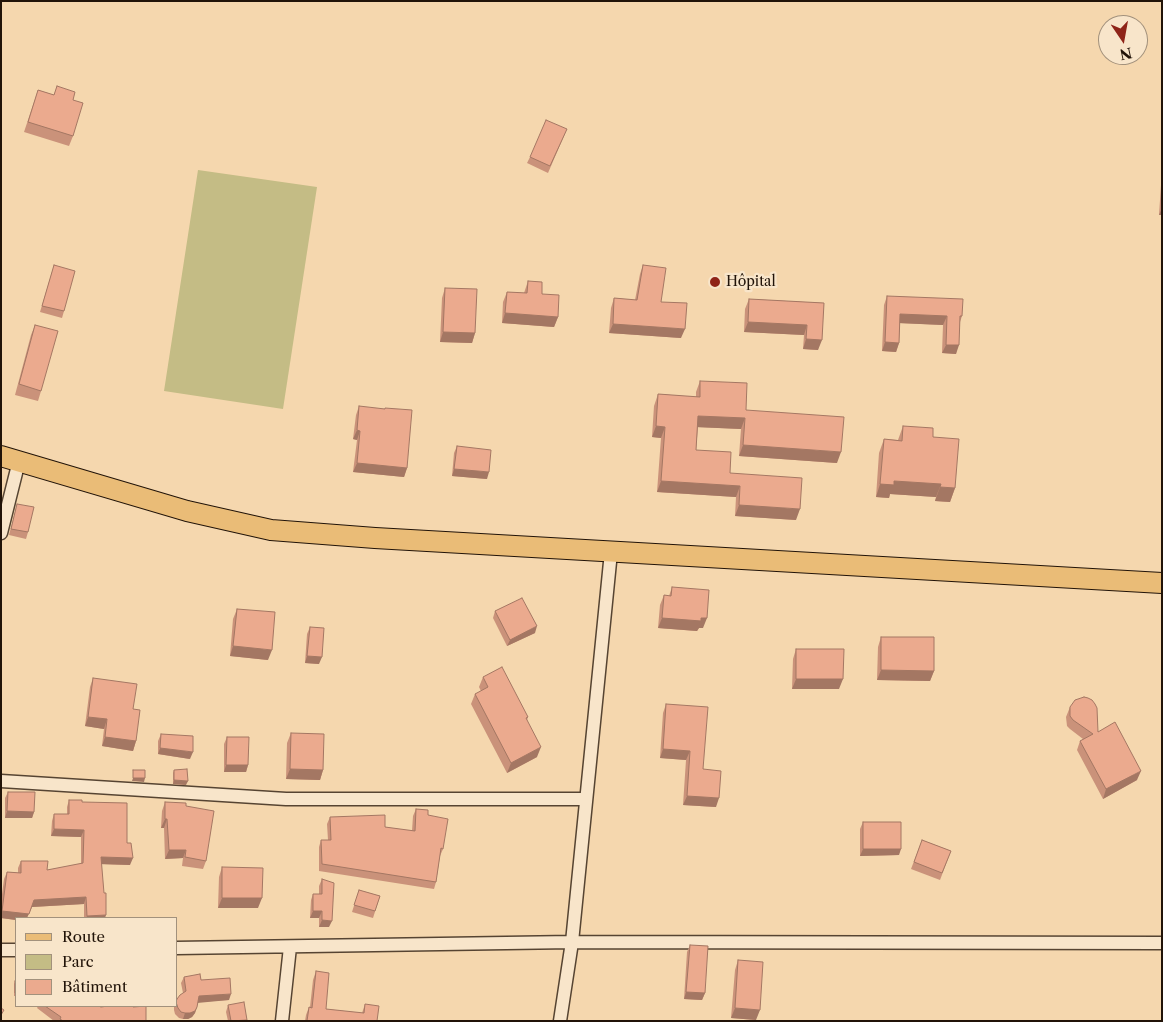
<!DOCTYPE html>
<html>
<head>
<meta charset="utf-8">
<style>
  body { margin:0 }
  #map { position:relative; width:1163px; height:1022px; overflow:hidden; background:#f5d7ae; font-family:"Libre Caslon Text",serif }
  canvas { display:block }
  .frame { position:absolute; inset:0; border:2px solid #211308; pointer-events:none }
  .legend { position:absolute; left:15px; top:917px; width:162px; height:90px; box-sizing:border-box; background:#f8e5ca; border:1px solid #a2917c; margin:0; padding:6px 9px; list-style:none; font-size:15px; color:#211308 }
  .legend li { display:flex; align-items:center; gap:10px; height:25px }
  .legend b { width:25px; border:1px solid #a2917c }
  .north { position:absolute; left:1098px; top:15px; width:50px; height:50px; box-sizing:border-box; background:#f8e5ca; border:1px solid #a2917c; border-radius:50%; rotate:168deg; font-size:14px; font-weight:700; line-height:20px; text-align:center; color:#211308 }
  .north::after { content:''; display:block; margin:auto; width:18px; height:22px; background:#8f2418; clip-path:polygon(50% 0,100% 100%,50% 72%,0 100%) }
</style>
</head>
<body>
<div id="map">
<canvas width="1163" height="1022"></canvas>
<div class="frame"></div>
<ul class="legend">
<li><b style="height:6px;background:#eabc77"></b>Route</li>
<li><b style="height:14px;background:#c4bc85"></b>Parc</li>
<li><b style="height:14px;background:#ebaa8e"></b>Bâtiment</li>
</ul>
<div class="north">N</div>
</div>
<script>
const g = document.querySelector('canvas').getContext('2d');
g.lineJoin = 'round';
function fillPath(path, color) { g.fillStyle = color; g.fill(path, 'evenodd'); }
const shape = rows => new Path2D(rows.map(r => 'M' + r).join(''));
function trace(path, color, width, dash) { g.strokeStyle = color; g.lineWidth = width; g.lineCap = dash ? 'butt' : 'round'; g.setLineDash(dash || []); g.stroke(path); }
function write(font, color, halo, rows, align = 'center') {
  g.font = font + ' "Libre Caslon Text",serif'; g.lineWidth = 4.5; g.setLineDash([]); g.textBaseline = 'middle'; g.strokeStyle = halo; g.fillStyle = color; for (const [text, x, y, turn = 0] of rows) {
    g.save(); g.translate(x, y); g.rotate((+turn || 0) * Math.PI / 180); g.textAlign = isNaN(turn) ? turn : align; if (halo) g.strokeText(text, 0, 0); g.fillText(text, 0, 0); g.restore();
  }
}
fillPath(shape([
  [198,170,317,187,283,409,164,391]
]), '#c4bc85');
const street = shape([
  [1,533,19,461],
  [1,781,286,799,586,799],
  [176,948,572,942,1162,943],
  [1,950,16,950],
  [282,1021,290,947],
  [560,1021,572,942,611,552]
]);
const primary = shape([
  [1,456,187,511,271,530,375,538,1162,583]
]);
trace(street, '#564432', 15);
trace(primary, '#211308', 22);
trace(street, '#f8e5ca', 12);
trace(primary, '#eabc77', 20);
fillPath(shape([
  [57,86,73,100,73,136,69,146,24,132,38,90,54,95],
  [567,129,548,173,527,163,530,157],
  [1162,182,1162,215,1159,215,1161,185],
  [54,265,64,311,62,318,40,312],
  [643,265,661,302,681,338,609,333,611,308,614,298,635,300,640,274],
  [528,281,542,294,558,317,554,327,502,323,503,302,507,292,524,293],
  [445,288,475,333,472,343,440,342,442,298],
  [887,296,962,316,960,322,956,354,942,353,943,325,900,323,899,343,896,352,882,351,884,305],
  [749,299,824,303,818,350,803,349,804,335,744,332,745,309],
  [35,325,41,391,38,401,15,395,31,335],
  [700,381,746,410,837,463,739,456,741,429,698,427,696,450,796,520,735,516,736,497,657,492,661,438,652,437,654,406,658,394,696,397,696,392],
  [359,406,407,468,404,477,353,472,357,440,353,439,356,415],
  [903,426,933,437,955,488,950,502,935,501,936,497,890,494,889,498,876,497,879,453,884,439,898,440],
  [457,446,487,479,452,476,454,453],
  [17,504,28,532,26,539,9,535],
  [672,587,703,628,699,628,697,631,658,628,660,605,664,595,669,596],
  [237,609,268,660,230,656,233,619],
  [495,611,535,633,507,646,493,618],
  [310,627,319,664,305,663,307,634],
  [881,637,934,671,930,681,877,680,878,647],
  [796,649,839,689,792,689,793,659],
  [483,677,528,717,527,720,537,757,507,773,471,704,475,694,481,691,479,687],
  [93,678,133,709,136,741,133,751,102,746,104,729,85,726,90,687],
  [666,704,703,769,716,807,683,805,686,760,660,758,663,713],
  [1070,707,1098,732,1137,780,1103,799,1077,750,1080,741,1083,739,1070,729,1067,726,1066,717],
  [291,733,323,770,320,780,286,779,287,743],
  [161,734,190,759,158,754,158,741],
  [227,737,248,765,246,772,224,772,224,744],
  [174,770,186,785,173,784,173,773],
  [8,792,34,812,32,818,5,818,5,798],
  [69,800,82,802,127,843,130,865,101,864,105,918,84,918,84,904,32,907,16,920,1,918,1,902,4,879,7,872,18,873,18,868,21,861,47,870,81,864,81,837,51,836,52,821,54,814,67,814,67,807],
  [165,802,186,806,206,861,203,869,182,866,183,858,165,859,164,828,161,828,162,811],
  [416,809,428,815,443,849,440,856,436,882,434,889,319,871,319,847,321,840,328,840,327,824,330,817,385,827,412,831,413,816],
  [863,822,899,855,860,856,860,829],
  [922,840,951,851,940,880,911,869],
  [222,867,258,908,218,908,219,877],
  [322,879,329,927,319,927,319,918,310,918,311,900,313,894,319,894,319,886],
  [359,890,380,896,373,918,352,912],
  [690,945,705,993,702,1000,684,999,687,952],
  [738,960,756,1020,731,1018,735,970],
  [316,971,326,1009,362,1013,365,1004,377,1021,305,1021,306,1015,309,1007,310,1007,313,980],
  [184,977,201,980,229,1000,198,1002,195,1013,192,1017,188,1019,183,1019,179,1018,175,1014,174,1010,174,1006,176,1006,176,1000,183,993,181,983],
  [15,981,16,996,14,996,14,984],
  [228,1005,247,1021,228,1021,226,1012],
  [38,1006,98,1006,101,1007,133,1007,146,1021,54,1021,37,1008]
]), '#ca927a');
fillPath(shape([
  [1162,208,1162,215,1159,215],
  [505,313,558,317,554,327,502,323],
  [900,314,947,316,943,325,897,323],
  [748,322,807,325,804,335,744,332],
  [613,324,685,329,681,338,609,333],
  [443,332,475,333,472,343,440,342],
  [806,339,822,340,818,350,803,349],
  [885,342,899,343,896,352,882,351],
  [946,345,959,345,956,354,942,353],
  [698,416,745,418,741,429,694,427],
  [656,426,665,427,661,438,652,437],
  [357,430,360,431,357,440,353,439],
  [743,445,841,452,837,463,739,456],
  [357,463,407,468,404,477,353,472],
  [454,469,489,472,487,479,452,476],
  [661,481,740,486,736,497,657,492],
  [894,481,941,484,936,497,890,494,889,498,876,497,880,484],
  [940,487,955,488,950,502,935,501],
  [739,505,800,509,796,520,735,516],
  [662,618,707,618,703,628,699,628,697,631,658,628],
  [537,626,535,633,507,646,510,640],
  [233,646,272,650,268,660,230,656],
  [307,656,322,657,319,664,305,663],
  [881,670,934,671,930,681,877,680],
  [796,679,843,679,839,689,792,689],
  [88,717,107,719,104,729,85,726],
  [105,737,136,741,133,751,102,746],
  [541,747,537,757,507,773,511,763],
  [160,748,193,752,190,759,158,754],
  [663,749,690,751,686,760,660,758],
  [226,765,248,765,246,772,224,772],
  [290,769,323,770,320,780,286,779],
  [1141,771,1137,780,1103,799,1106,789],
  [133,778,145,778,144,782,132,781],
  [174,780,188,781,186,785,173,784],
  [687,796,719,798,716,807,683,805],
  [7,811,34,812,32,818,5,818],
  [165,819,167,819,164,828,161,828],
  [54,829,84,830,81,837,51,836],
  [863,849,901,849,899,855,860,856],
  [169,850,186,850,183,858,165,859],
  [101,857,133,858,130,865,98,864],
  [86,897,84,904,32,907,27,918,16,918,16,920,1,918,2,911,34,900],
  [222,898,262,898,258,908,218,908],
  [313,911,322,911,319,918,310,918],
  [106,915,105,918,86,918,87,916],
  [322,920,332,921,329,927,319,927],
  [686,992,705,993,702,1000,684,999],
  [231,994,229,1000,197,1003,199,996],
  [197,1007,195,1013,192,1017,188,1019,183,1019,185,1013],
  [735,1008,760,1010,756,1020,731,1018]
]), '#a47763');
const building = shape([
  [57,86,75,92,73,100,83,103,73,136,28,122,38,90,54,95,57,86],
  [546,120,567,129,550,166,530,157,546,120],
  [54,265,75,271,64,311,42,306,54,265],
  [643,265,666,268,661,302,687,303,685,329,613,324,614,298,637,300,643,265],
  [528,281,542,282,542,294,559,295,558,317,505,313,507,292,527,293,528,281],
  [445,288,477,289,475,333,443,332,445,288],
  [887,296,963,299,962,316,960,316,959,345,946,345,947,316,900,314,899,343,885,342,887,296],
  [749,299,824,303,822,340,806,339,807,325,748,322,749,299],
  [35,325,58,331,41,391,19,384,35,325],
  [700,381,747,383,746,410,844,417,841,452,743,445,745,418,698,416,696,450,731,452,730,473,802,478,800,509,739,505,740,486,661,481,665,427,656,426,658,394,700,397,700,381],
  [359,406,385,409,385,408,412,410,407,468,357,463,360,431,357,430,359,406],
  [903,426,933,428,933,437,959,439,955,488,940,487,941,484,894,481,894,485,880,484,884,439,902,441,903,426],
  [457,446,491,450,489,472,454,469,457,446],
  [17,504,34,507,28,532,11,529,17,504],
  [672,587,709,590,707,618,701,618,701,621,662,618,664,595,671,596,672,587],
  [522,598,537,626,510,640,495,611,522,598],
  [237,609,275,612,272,650,233,646,237,609],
  [310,627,324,628,322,657,307,656,310,627],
  [881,637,934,637,934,671,881,670,881,637],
  [796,649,844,649,843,679,796,679,796,649],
  [502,667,528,717,526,718,541,747,511,763,475,694,488,687,483,677,502,667],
  [93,678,137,684,133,709,140,710,136,741,105,737,107,719,88,717,93,678],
  [1084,697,1088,698,1092,700,1095,704,1097,708,1098,732,1115,722,1141,771,1106,789,1080,741,1093,734,1073,720,1070,716,1070,707,1075,700,1084,697],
  [666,704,708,707,703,769,721,771,719,798,687,796,690,751,663,749,666,704],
  [291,733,324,734,323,770,290,769,291,733],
  [161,734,193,736,193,752,160,748,161,734],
  [227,737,249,737,248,765,226,765,227,737],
  [187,769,188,781,174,780,174,770,187,769],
  [133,770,145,770,145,778,133,778,133,770],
  [8,792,35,792,34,812,7,811,8,792],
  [69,800,82,800,82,802,127,803,127,843,131,843,133,858,101,857,104,893,106,893,106,915,87,916,86,897,34,900,29,914,2,911,7,872,21,873,21,861,48,861,47,870,83,863,84,830,54,829,54,814,69,814,69,800],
  [165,802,186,803,186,806,214,811,206,861,185,857,186,850,169,850,167,819,165,819,165,802],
  [416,809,428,810,428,815,448,819,443,849,441,848,436,882,322,864,321,840,331,840,330,817,385,815,385,827,415,831,416,809],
  [863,822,901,822,901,849,863,849,863,822],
  [922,840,951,851,942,873,914,862,922,840],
  [222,867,263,868,262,898,222,898,222,867],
  [322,879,334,883,332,921,322,920,322,911,313,911,313,894,322,894,322,879],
  [359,890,380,896,375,911,354,905,359,890],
  [690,945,708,946,705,993,686,992,690,945],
  [738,960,763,962,760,1010,735,1008,738,960],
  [316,971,329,973,326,1009,364,1013,365,1004,379,1006,377,1021,307,1021,309,1007,312,1008,316,971],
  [200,974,201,980,230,978,231,994,199,996,197,1007,195,1011,190,1013,185,1013,181,1012,178,1008,176,1002,177,999,180,995,186,991,184,977,200,974],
  [15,981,16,981,16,993,15,993,15,981],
  [244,1002,247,1020,231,1021,228,1005,244,1002],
  [45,1006,98,1006,101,1007,108,1006,133,1006,133,1007,146,1006,146,1021,63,1021,60,1019,61,1017,45,1006],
  [1,1008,4,1010,1,1015,1,1008]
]);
fillPath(building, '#ebaa8e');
trace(building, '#a47763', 1);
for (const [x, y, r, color] of [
  [715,282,6,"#8f2418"]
]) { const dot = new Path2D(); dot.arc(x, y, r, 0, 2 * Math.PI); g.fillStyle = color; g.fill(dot); trace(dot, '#f8e5ca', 2); }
write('14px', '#211308', '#f8e5ca', [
  ["Hôpital",726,282]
], 'left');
</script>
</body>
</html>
